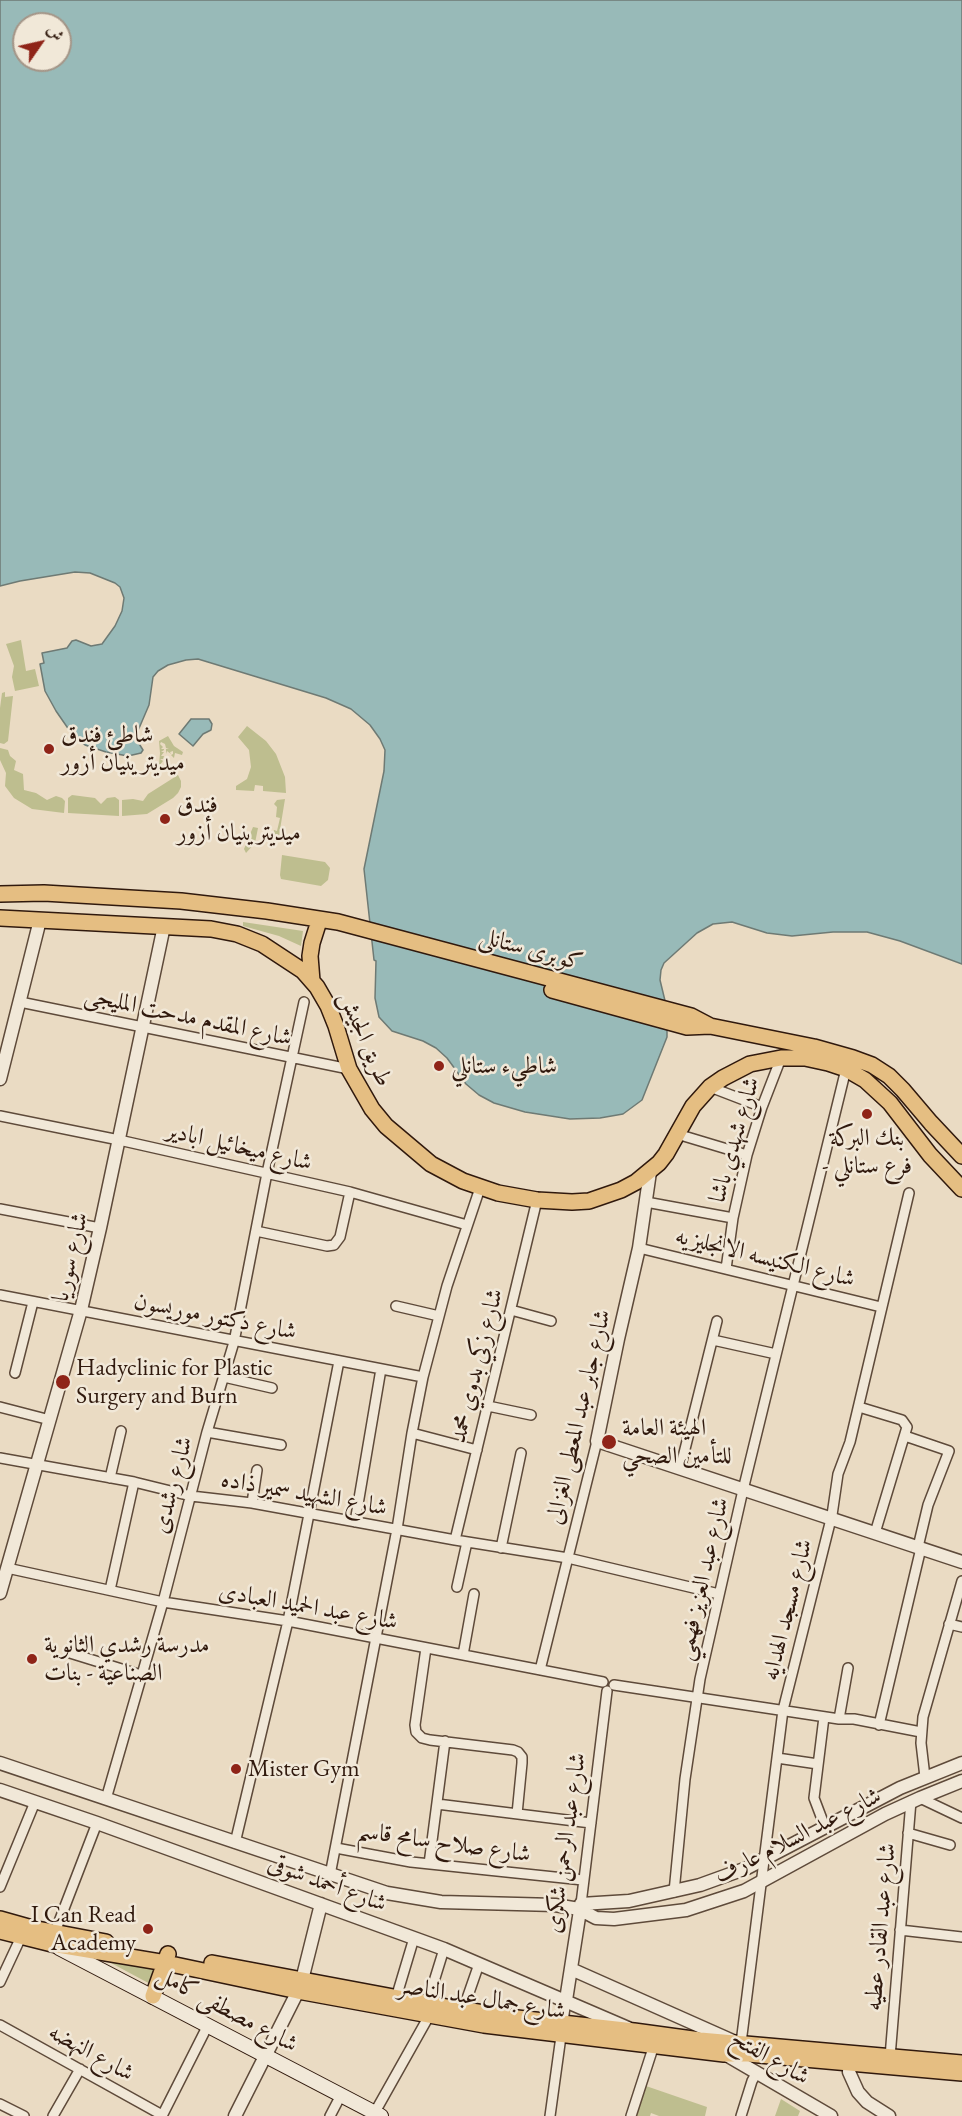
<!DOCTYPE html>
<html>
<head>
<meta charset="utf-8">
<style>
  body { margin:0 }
  #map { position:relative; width:962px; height:2116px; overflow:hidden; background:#eadbc3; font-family:"EB Garamond",Amiri,serif }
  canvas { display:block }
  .north { position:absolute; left:12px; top:12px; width:60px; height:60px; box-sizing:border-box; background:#f1e8d8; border:2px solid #a49587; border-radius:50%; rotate:56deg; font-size:16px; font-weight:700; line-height:24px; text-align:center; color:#30190d }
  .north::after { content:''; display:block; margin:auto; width:21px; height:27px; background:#8f2418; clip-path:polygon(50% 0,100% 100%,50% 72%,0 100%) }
</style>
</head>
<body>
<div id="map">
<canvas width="962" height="2116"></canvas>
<div class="north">ش</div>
</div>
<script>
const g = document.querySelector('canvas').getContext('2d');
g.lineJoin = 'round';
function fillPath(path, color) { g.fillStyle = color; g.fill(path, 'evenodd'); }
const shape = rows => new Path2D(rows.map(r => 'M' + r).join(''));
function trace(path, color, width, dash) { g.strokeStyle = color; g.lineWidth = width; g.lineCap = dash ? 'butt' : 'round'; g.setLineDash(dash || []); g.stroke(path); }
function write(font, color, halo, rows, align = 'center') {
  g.font = font + ' "EB Garamond",Amiri,serif'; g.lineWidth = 5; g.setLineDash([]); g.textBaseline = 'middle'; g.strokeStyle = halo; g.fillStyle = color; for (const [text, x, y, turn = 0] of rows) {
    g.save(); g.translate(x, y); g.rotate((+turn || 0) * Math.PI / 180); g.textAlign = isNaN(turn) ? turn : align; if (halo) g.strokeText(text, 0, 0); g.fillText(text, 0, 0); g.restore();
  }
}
fillPath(shape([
  [21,640,26,671,35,669,39,686,15,691,12,677,14,666,6,644],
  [5,692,5,697,13,696,8,741,4,744,0,743,0,708,2,693],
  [247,726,266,741,276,754,285,777,286,793,263,791,263,786,255,785,254,791,236,790,236,786,247,779,251,767,249,750,238,737],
  [168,736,174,746,183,752,182,755,175,753,174,758,171,755,173,754,173,751,170,752,171,754,167,751,166,754,166,749,169,748,166,748,165,744,161,742,160,744,163,747,161,749,164,749,164,750,161,752,164,752,161,756,164,756,163,759,160,759,163,761,159,766,160,753,159,741],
  [0,748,8,750,10,756,16,761,14,770,23,774,24,790,36,793,47,800,56,796,62,798,65,801,64,813,32,809,14,798,5,786,6,773,0,760],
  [178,775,181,781,181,787,178,793,173,798,147,814,122,816,122,800,133,799,143,801,148,794],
  [72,795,95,798,101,804,107,798,115,797,119,800,119,816,68,813,68,798],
  [285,799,278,842,273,839,270,834,273,834,274,830,277,831,280,818,276,817,277,807,274,804,277,800],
  [253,827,258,828,255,843,246,853,244,849],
  [282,855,325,862,330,868,328,880,321,886,281,879,280,875],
  [243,922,303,931,301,946,279,936,243,926],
  [98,1956,159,1964,154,1986],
  [646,2086,707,2107,705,2116,659,2116,651,2113,650,2116,636,2116],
  [781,2099,800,2111,798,2116,775,2116]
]), '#bebe8f');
const water = shape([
  [0,0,962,0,962,964,900,941,867,932,833,932,792,936,767,933,732,922,713,924,697,933,664,963,661,970,660,980,667,1009,667,1037,642,1100,623,1114,600,1118,570,1119,525,1112,494,1103,479,1095,466,1084,447,1058,436,1048,423,1041,392,1031,379,1017,375,998,376,961,374,960,364,869,384,771,385,750,380,739,370,725,351,709,326,698,198,659,186,660,168,665,158,671,153,677,149,705,137,733,138,742,143,750,141,753,128,756,106,752,85,745,74,737,56,711,45,691,40,664,44,663,42,653,67,648,72,641,76,640,91,646,102,644,115,626,122,611,124,598,120,587,115,583,90,573,75,572,20,581,0,586,0,0],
  [24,24,60,24,60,60,24,60,24,24],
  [191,719,209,719,212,724,211,730,203,734,193,746,179,734,191,719]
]);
fillPath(water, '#98bab8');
trace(water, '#6e7a74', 1.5);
const minor = shape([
  [20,1002,349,1069],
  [710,1087,762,1107],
  [0,1116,119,1140,350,1192,467,1225],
  [677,1134,747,1155],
  [646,1202,733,1218],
  [0,1209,100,1228],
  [256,1231,327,1246,334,1245,340,1237,350,1192],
  [639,1248,881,1307],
  [726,1269,733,1218,747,1155,762,1107,781,1058],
  [0,1295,423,1377],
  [396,1306,439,1316],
  [511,1310,551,1321],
  [713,1340,776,1354],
  [15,1373,33,1302],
  [224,1377,272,1388],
  [488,1406,531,1415],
  [0,1407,50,1420],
  [859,1407,902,1420,907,1427,875,1533],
  [207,1432,281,1445],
  [412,1433,477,1450],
  [905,1436,949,1451,928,1505,918,1547],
  [0,1458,134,1482,191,1496,252,1503,455,1540,568,1558,719,1594],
  [680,1469,717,1321],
  [110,1478,121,1431],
  [252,1503,257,1470],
  [355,1522,381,1369],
  [455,1540,537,1200],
  [501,1548,521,1453],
  [7,1568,163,1602,288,1621,603,1682],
  [457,1587,467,1542],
  [110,1590,134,1482],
  [949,1624,962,1627],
  [426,1648,415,1725,416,1732,422,1738,430,1740,513,1750,518,1752,522,1757,522,1763,517,1814],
  [70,1653,141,1675],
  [463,1655,474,1594],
  [540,1670,597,1441],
  [614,1685,839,1719,854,1719,921,1732],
  [824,1717,814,1798,825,1827],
  [839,1719,848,1668],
  [879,1725,921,1548],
  [777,1758,818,1764],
  [925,1777,921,1743,923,1717,962,1581],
  [920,1798,962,1818],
  [106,1799,163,1602,207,1432,234,1342,267,1173,304,1002],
  [437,1804,591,1823],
  [908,1833,950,1845],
  [235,1843,288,1621,339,1361],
  [336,1848,411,1862,583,1880],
  [429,1864,445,1741],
  [330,1875,397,1529,412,1433,423,1377,447,1286,480,1188],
  [0,1887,35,1802],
  [674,1892,685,1779,700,1679,743,1490,846,1069],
  [581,1904,607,1691],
  [900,1930,962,1937],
  [55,1932,97,1823],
  [0,1982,21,1937],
  [396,1998,414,1938],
  [427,2004,444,1949],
  [463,2010,479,1964],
  [0,2025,162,2115],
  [741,2043,783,1710,832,1515,838,1474,850,1442,909,1193],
  [890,2057,911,1801],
  [0,2104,24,2116],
  [375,2112,429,2016],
  [53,2116,80,2069],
  [162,2116,208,2025],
  [330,2116,341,2095],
  [550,2116,566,2000],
  [631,2116,654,2045],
  [741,2116,752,2081,756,2074]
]);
const tertiary = shape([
  [0,1079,40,920],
  [650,1172,639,1248,618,1339,597,1441,962,1562],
  [0,1593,81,1310,100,1228,164,926],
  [0,1763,387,1893,441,1902,555,1905,579,1909,596,1918,614,1919,686,1910,744,1891,885,1814,920,1798,962,1781],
  [0,1790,97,1823,444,1949,628,2028],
  [571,1969,733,2041],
  [302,1980,321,1904],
  [566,2000,581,1904,629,1901,700,1885,747,1868,900,1788,962,1763],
  [723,2053,831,2116],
  [850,2054,849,2072,858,2092,867,2102,889,2116],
  [235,2116,298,1991]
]);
const secondary = shape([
  [59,1948,381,2116]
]);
const primary = shape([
  [0,1919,32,1928,106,1942],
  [0,1931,52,1944,166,1963,298,1991,484,2025,724,2054,748,2054,962,2073],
  [212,1963,447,2007,508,2017,634,2031,700,2040,962,2063],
  [153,1996,168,1954]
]);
const trunk = shape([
  [0,894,44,893,181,901,267,911,338,922,691,1016,710,1026],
  [0,918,211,929,237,934,262,944,303,971,317,987,328,1006,336,1026,349,1069,372,1109,386,1126,431,1164,463,1181,498,1193,537,1200,572,1202,589,1201,621,1190,636,1182,659,1163,666,1154,693,1106,710,1087,723,1078,750,1064,781,1058,805,1058,828,1063,846,1069,865,1080,890,1103,930,1155,962,1189],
  [312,981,310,956,312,943,319,921],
  [552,990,687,1027,710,1026,814,1047,853,1058,872,1065,889,1076,903,1090,931,1123,962,1156]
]);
trace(minor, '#5e4a3a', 12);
trace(tertiary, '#5e4a3a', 15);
trace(secondary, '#30190d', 16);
trace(primary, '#30190d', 18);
trace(trunk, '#30190d', 18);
trace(minor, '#f1e8d8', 9);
trace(tertiary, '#f1e8d8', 12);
trace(secondary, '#f1e8d8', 14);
trace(primary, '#e5be82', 15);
trace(trunk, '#e5be82', 15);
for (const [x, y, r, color] of [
  [49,749,6,"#8f2418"],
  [165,819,6,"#8f2418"],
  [439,1066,6,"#8f2418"],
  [867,1114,6,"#8f2418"],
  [63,1382,8,"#8f2418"],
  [609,1442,8,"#8f2418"],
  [32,1659,6,"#8f2418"],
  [236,1769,6,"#8f2418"],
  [148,1929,6,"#8f2418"]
]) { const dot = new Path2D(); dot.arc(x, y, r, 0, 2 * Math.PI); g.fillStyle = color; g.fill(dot); trace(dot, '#f1e8d8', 2); }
write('24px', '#30190d', '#f1e8d8', [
  ["شاطئ فندق",61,735],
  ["ميديترينيان أزور",61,763],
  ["فندق",177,805],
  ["ميديترينيان أزور",177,833],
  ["شاطيء ستانلي",451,1066],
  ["بنك البركة",867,1138,"center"],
  ["- فرع ستانلي",867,1166,"center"],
  ["Hadyclinic for Plastic",76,1368],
  ["Surgery and Burn",76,1396],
  ["الهيئة العامة",622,1428],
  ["للتأمين الصحي",622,1456],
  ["مدرسة رشدي الثانوية",44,1645],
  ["الصناعية - بنات",44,1673],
  ["Mister Gym",248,1769],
  ["I Can Read",136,1915,"right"],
  ["Academy",136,1943,"right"]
], 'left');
write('24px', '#30190d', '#f1e8d8', [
  ["كوبرى ستانلى",531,950,15],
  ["شارع المقدم مدحت المليجى",188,1017,12],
  ["طريق الجيش",365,1039,67],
  ["شارع شهدي باشا",735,1140,-74],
  ["شارع ميخائيل ابادير",239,1147,13],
  ["شارع سوريا",71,1257,-77],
  ["شارع الكنيسه الانجليزيه",765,1258,14],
  ["شارع دكتور موريسون",215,1317,11],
  ["شارع زكي بدوي محمد",477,1366,-76],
  ["شارع جابر عبد المعطى الغزالى",579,1417,-77],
  ["شارع رشدى",173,1485,-75],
  ["شارع الشهيد سمير ذاده",304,1494,10],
  ["شارع عبد العزيز فهمي",703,1579,-77],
  ["شارع عبد الحميد العبادى",308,1607,10],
  ["شارع مسجد الهدايه",788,1610,-76],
  ["شارع عبد السلام عارف",798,1836,-27],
  ["شارع صلاح سامح قاسم",444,1843,8],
  ["شارع عبد الرحمن شكرى",566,1843,-82],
  ["شارع أحمد شوقى",327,1884,20],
  ["شارع عبد القادر عطيه",881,1927,-85],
  ["شارع جمال عبد الناصر",482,1999,9],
  ["شارع مصطفى كامل",227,2010,28],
  ["شارع النهضه",91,2053,29],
  ["شارع الفتح",770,2058,30]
]);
</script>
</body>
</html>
